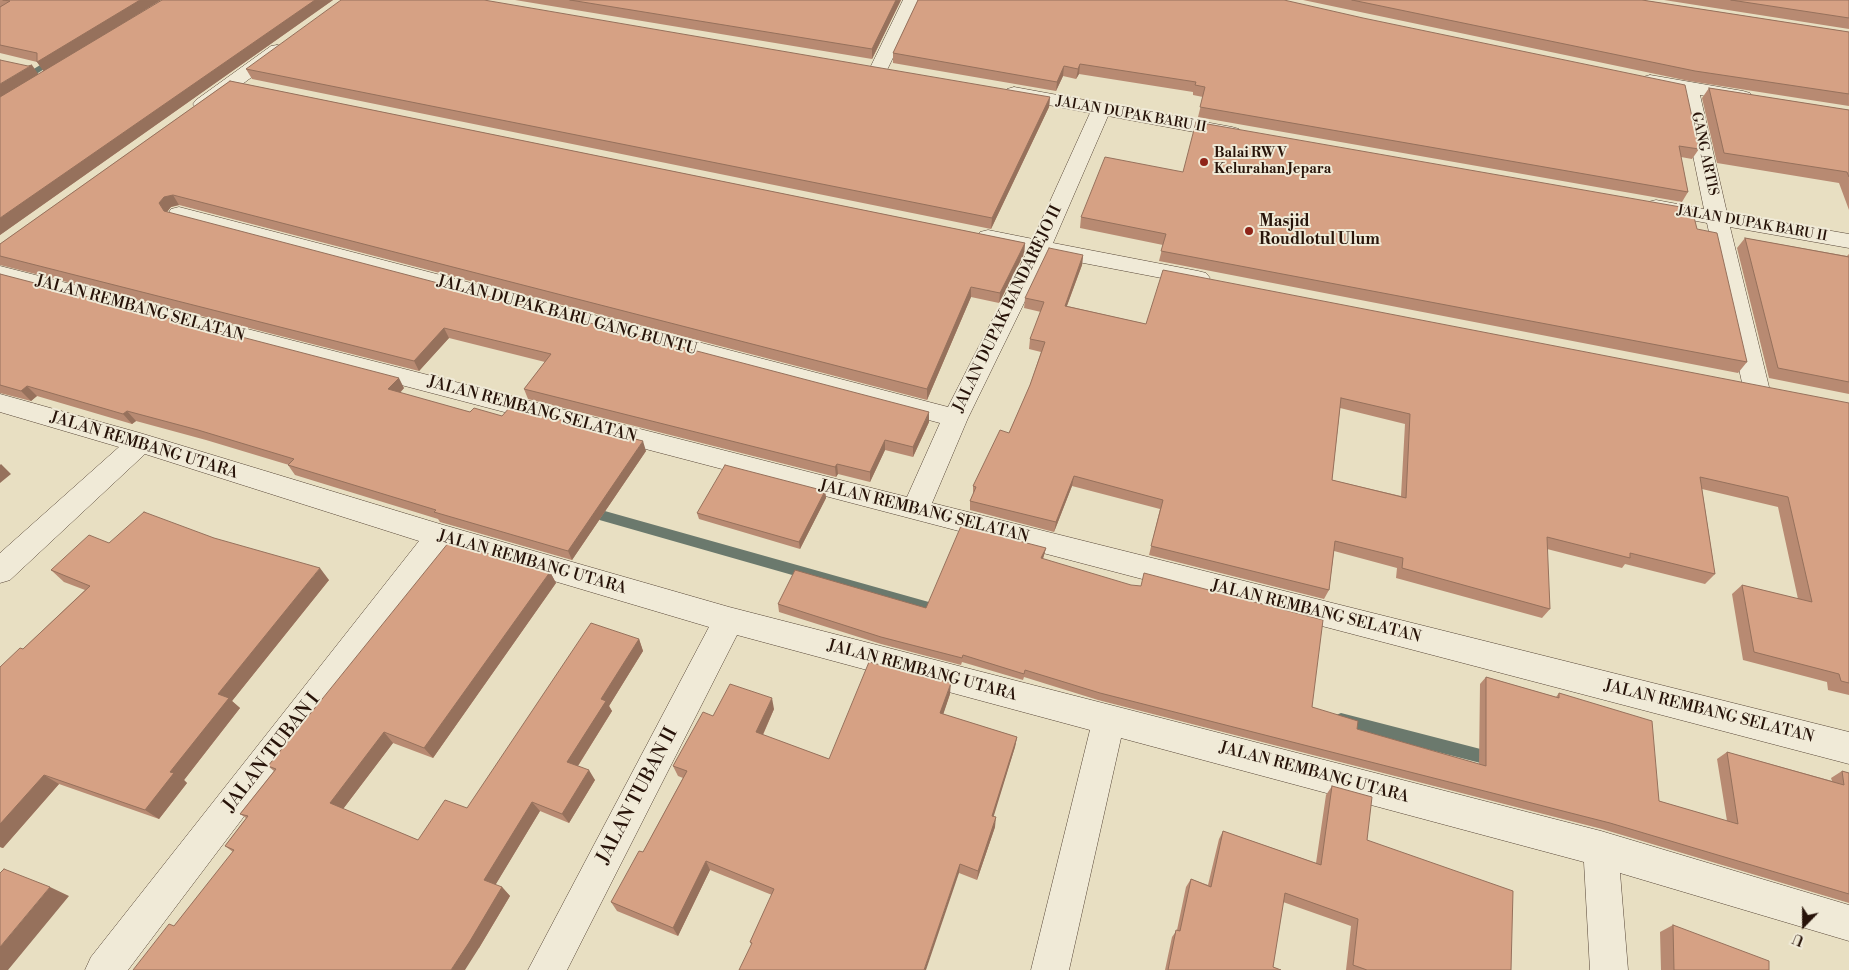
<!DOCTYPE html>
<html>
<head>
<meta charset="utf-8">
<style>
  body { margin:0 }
  #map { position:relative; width:1849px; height:970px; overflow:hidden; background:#e8dfc2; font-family:"Libre Bodoni",serif }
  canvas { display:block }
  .north { position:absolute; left:1779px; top:900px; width:50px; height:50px; -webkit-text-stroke:4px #f0ead7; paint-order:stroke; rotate:202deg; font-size:14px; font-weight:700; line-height:20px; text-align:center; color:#271309 }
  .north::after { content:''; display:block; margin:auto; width:18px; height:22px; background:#271309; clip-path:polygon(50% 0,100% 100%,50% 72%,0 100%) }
</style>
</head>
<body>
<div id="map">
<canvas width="1849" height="970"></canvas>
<div class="north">U</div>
</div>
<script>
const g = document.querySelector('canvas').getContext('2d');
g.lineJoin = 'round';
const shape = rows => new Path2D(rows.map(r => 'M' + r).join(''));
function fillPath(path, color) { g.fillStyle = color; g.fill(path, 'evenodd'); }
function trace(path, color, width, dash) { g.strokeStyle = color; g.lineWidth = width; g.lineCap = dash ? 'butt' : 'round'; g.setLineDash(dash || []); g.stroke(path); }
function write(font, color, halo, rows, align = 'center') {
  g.font = font + ' "Libre Bodoni",serif'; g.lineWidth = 4; g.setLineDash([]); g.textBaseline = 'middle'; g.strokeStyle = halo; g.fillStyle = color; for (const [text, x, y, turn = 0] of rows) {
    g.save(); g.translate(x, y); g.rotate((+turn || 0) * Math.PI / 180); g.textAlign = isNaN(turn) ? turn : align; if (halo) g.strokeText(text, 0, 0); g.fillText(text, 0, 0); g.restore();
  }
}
fillPath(shape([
  [53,57,60,59,0,97,0,90,53,57],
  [587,506,943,606,948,608,950,612,948,616,943,618,582,515,581,511,582,507,587,506],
  [1341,713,1496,753,1501,755,1504,760,1501,765,1496,767,1341,727,1336,725,1334,720,1336,715,1341,713]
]), '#6b796d');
const street = shape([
  [903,0,921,0,888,68,886,72,872,72,870,68,903,0],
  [277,45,283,46,286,50,283,54,210,108,196,108,193,104,196,100,271,46,277,45],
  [1650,75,1743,91,1750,93,1753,97,1750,101,1743,103,1700,95,1727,213,1849,234,1849,248,1730,227,1769,387,1765,393,1756,396,1747,393,1743,387,1707,223,1648,212,1645,207,1648,202,1656,200,1704,209,1680,92,1643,85,1641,81,1643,77,1650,75],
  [1014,87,1232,127,1239,129,1242,133,1239,137,1232,139,1108,116,1053,243,1198,271,1206,273,1210,278,1206,283,1198,285,1047,256,968,418,932,503,1849,732,1849,764,0,280,0,266,907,497,940,423,171,219,168,214,171,209,179,207,948,407,1027,252,980,242,977,237,980,232,988,230,1033,239,1090,113,1007,97,1004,93,1007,89,1014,87],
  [0,394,140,433,440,524,729,607,1601,831,1849,905,1849,941,1620,873,1628,970,1590,970,1584,862,1121,738,1069,970,1031,970,1090,730,737,635,567,970,528,970,709,627,446,549,128,970,85,970,91,957,419,541,145,454,10,580,0,583,0,553,119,447,0,412,0,394]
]);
trace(street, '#574637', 1);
fillPath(street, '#f0ead7');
fillPath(shape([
  [0,0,161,0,128,20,162,0,333,0,0,235,39,74,44,71,37,62,0,53],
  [515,0,901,0,872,59],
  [918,0,1699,149,1692,159,1681,157,1688,192,1682,202,1198,117,1203,97,1193,95,1193,92,1079,74,1076,79,1063,76,1056,91,893,63,893,53],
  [1303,0,1642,0,1849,32,1849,106,1689,81],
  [1664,0,1849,0,1849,29],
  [246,69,1050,97,1049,107,991,229,252,79],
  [230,81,1025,243,1024,254,999,303,971,297,927,400,179,205,171,207,167,212,929,422,913,457,885,450,870,482,838,474,836,477,528,399,524,389,545,362,449,338,419,371,0,265,0,244],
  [1709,88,1849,110,1849,210,1839,183,1717,163,1702,98],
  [1081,217,1697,229,1747,362,1738,373,1159,261,1163,245,1080,228],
  [1745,238,1847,256,1849,254,1849,394,1769,378,1737,248],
  [1083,255,1082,265,1067,306,1146,324,1849,403,1849,695,1828,690,1827,682,1743,660,1732,594,1742,585,1798,599,1778,507,1702,489,1715,574,1705,584,1625,564,1622,568,1547,549,1550,609,1542,618,1396,578,1397,568,1334,551,1329,590,1324,599,1149,555,1160,509,1072,486,1054,532,970,510,970,501,973,495,973,486,1009,433,1030,385,1041,352,1029,349,1030,339,1041,312,1024,308,1025,298],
  [1340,408,1405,424,1401,496,1332,480],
  [0,274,404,388,400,393,470,412,502,416,646,451,572,560,440,522,438,519,295,475,288,465,289,465,206,440,136,421,132,424,37,396,31,401,0,393],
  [825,491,826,498,800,549,699,519,697,513],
  [109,543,329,580,232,701,240,708,184,780,187,783,159,819,59,784,3,848,0,847,0,667,23,649,85,590,64,582,51,570],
  [1046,548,1043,559,1312,707,1357,729,1479,764,1480,684,1486,677,1556,697,1559,693,1659,801,1727,821,1717,759,1727,752,1832,781,1831,778,1842,771,1849,773,1849,903,1602,829,1098,700,1024,677,1023,680,962,662,961,665,881,644,779,612,778,604,926,608],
  [550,572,556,583,433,758,393,743,343,809,418,840,467,808,639,639,643,651,609,706,612,711,578,766,595,780,569,823,540,811,495,885,502,887,510,896,479,948,174,926,233,852,225,846,246,818,240,814,274,771,268,766],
  [950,694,943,714,1017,737,1015,747,993,816,995,827,977,880,959,873,751,944,750,942,772,895,710,870,678,936,617,911,611,902,643,852,683,778,678,776,673,766,713,716,774,709,763,735,829,759],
  [1332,786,1367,840,1511,970,1346,970,1351,926,1283,902,1273,967,1281,970,1165,970,1172,937,1177,930,1186,887,1191,879,1208,885,1219,839,1223,831,1316,863,1326,795],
  [1673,925,1769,970,1661,970,1660,932]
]), '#b88a72');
fillPath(shape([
  [140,0,161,0,44,72,37,62],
  [315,0,333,0,0,235,0,218],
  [896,0,901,0,872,59,872,49],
  [1080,64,1079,74,1076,79,1078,69],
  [32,65,39,75,0,99,0,84],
  [1064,66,1063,76,1056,91,1057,82],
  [1050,97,1049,107,991,229,992,218],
  [173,195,179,205,171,207,166,213,164,211,159,203,164,197],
  [1025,243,1024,254,999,303,1000,293],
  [1083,255,1082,265,1063,316,1065,306],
  [971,287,971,297,927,400,927,389],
  [444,328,449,338,419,371,414,361],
  [399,378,404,388,394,399,388,389],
  [27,386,37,396,31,401,21,391],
  [127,411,136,421,132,424,123,414],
  [929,412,929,422,913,457,913,447],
  [885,440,885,450,870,482,870,472],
  [643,441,646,451,572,560,568,551],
  [1,464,11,474,0,483,0,465],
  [837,464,838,474,836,477,835,467],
  [1074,476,1072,486,1054,532,1056,522],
  [825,491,826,498,800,549,799,542],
  [1046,548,1044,555,1040,566,1041,558],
  [320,568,329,580,232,701,240,708,184,780,187,783,159,819,145,810,218,694],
  [550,572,556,583,433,758,424,748],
  [639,639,643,651,609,706,612,711,574,772,567,762,601,699],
  [951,683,950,694,940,724,940,713],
  [772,698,774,709,759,743,756,732],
  [384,732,393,743,340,813,330,803],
  [1017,737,1015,747,991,825,992,816],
  [589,770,595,780,569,823,562,814],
  [44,775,59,784,3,848,0,847,0,824],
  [532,802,540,811,493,889,484,880],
  [996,817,995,827,977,880,978,871],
  [706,861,710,870,678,936,673,928],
  [960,864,959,873,926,970,924,970],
  [50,887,69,896,8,970,0,970,0,947],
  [502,887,510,896,479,948,465,970,451,970]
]), '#96715c');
const building = shape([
  [3,0,140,0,37,62,37,53,0,45,0,7,10,1,3,0],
  [162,0,315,0,0,218,0,97,162,0],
  [341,0,484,0,1050,97,992,218,246,69,341,0],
  [570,0,896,0,872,49,570,0],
  [918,0,1284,0,1363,18,1685,85,1699,149,1679,146,1688,192,1200,107,1205,87,1195,85,1196,82,1080,64,1078,69,1064,66,1057,82,893,53,918,0],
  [1352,0,1642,0,1849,32,1849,94,1695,71,1352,0],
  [1731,0,1849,0,1849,18,1731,0],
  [0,60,28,66,32,65,0,84,0,60],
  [230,81,1025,243,1000,293,971,287,927,389,173,195,164,197,159,203,164,211,929,412,913,447,885,440,870,472,837,464,835,467,524,389,551,354,444,328,414,361,0,256,0,244,230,81],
  [1709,88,1849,110,1849,177,1847,172,1724,153,1709,88],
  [1196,122,1692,209,1697,229,1717,233,1747,362,1161,251,1166,234,1081,217,1105,157,1183,172,1196,122],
  [1745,238,1849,257,1849,382,1778,368,1745,238],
  [1049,248,1083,255,1065,306,1146,324,1163,270,1849,403,1849,683,1841,681,1839,674,1754,652,1742,585,1812,602,1788,497,1700,477,1715,574,1630,553,1630,558,1547,537,1550,609,1402,568,1403,558,1335,541,1329,590,1151,546,1163,500,1074,476,1056,522,970,501,976,487,973,486,1000,430,1009,433,1030,385,1045,342,1030,339,1044,302,1025,298,1049,248],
  [1341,398,1410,414,1406,498,1332,480,1341,398],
  [0,274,399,378,388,389,470,412,474,408,502,416,510,407,643,441,568,551,434,512,436,510,288,465,294,459,198,430,127,411,123,414,27,386,21,391,0,385,0,274],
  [725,465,825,491,799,542,697,513,725,465],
  [144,512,214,538,320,568,218,694,229,698,170,772,174,773,145,810,44,775,0,824,0,667,20,648,23,649,90,586,51,570,89,535,109,543,144,512],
  [961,526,1046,548,1041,558,1131,585,1141,586,1144,573,1323,620,1312,707,1358,721,1357,729,1486,766,1486,677,1559,698,1559,693,1652,721,1659,801,1738,824,1727,752,1844,785,1842,771,1849,773,1849,894,1610,823,1100,693,1025,670,1024,674,963,655,962,658,881,637,778,604,795,570,926,608,961,526],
  [449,542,550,572,424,748,384,732,330,803,418,840,445,800,467,808,591,623,639,639,601,699,606,701,567,762,589,770,562,814,532,802,484,880,502,887,470,941,451,970,133,970,169,924,174,926,234,850,225,846,248,816,240,814,276,769,268,766,449,542],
  [869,662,951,683,940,713,1017,737,992,816,996,817,978,871,960,864,924,970,739,970,752,943,750,942,774,889,706,861,673,928,611,902,639,851,643,852,687,771,673,766,703,712,713,716,730,684,772,698,756,732,829,759,869,662],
  [1332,786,1372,797,1367,840,1513,891,1511,970,1367,970,1353,965,1358,919,1285,893,1273,967,1281,970,1168,970,1176,930,1180,931,1191,879,1211,887,1223,831,1321,865,1332,786],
  [4,869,50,887,0,947,0,873,4,869],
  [1673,925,1769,961,1769,970,1674,970,1673,925]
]);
fillPath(building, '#d6a184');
trace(building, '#96715c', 1);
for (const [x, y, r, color] of [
  [1204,162,5,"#8f2418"],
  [1249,231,5,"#8f2418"]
]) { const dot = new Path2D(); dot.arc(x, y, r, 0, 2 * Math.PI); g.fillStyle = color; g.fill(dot); trace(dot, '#f0ead7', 2); }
write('14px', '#271309', '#f0ead7', [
  ["JALAN DUPAK BARU II",1131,115,10],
  ["GANG ARTIS",1704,154,78],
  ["JALAN DUPAK BARU II",1752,224,10]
]);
write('bold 14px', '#271309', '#f0ead7', [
  ["Balai RW V",1214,154],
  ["Kelurahan Jepara",1214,170]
], 'left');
write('bold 16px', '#271309', '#f0ead7', [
  ["Masjid",1259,222],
  ["Roudlotul Ulum",1259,240]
], 'left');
write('16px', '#271309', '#f0ead7', [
  ["JALAN REMBANG SELATAN",140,309,15],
  ["JALAN DUPAK BANDAREJO II",1008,309,-64],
  ["JALAN DUPAK BARU GANG BUNTU",567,316,15],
  ["JALAN REMBANG SELATAN",532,410,15],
  ["JALAN REMBANG UTARA",144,446,17],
  ["JALAN REMBANG SELATAN",924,512,14],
  ["JALAN REMBANG UTARA",532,563,16],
  ["JALAN REMBANG SELATAN",1316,612,14],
  ["JALAN REMBANG UTARA",922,671,15],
  ["JALAN REMBANG SELATAN",1709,712,14],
  ["JALAN REMBANG UTARA",1314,773,15]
]);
write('19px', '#271309', '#f0ead7', [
  ["JALAN TUBAN I",272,753,-52],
  ["JALAN TUBAN II",638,796,-62]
]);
</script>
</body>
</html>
